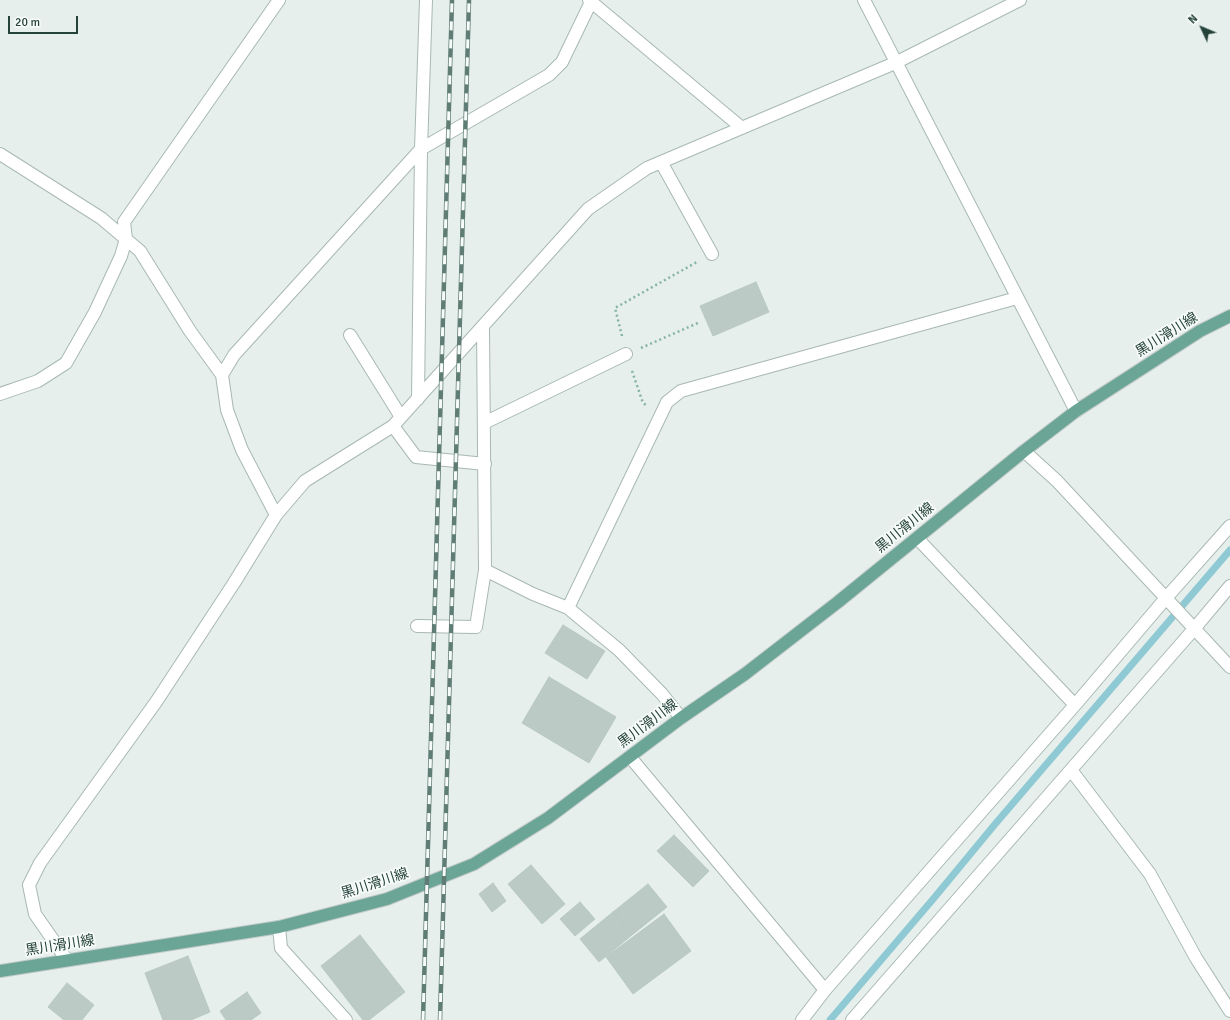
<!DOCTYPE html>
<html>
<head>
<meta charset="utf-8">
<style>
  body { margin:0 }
  #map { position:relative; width:1230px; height:1020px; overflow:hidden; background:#e6efeb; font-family:Signika,sans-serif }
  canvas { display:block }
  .north { position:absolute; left:1182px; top:8px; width:40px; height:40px; -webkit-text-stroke:3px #f7fbf9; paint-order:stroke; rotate:314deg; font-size:11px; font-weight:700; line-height:16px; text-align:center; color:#24423a }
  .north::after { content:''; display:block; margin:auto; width:14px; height:18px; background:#24423a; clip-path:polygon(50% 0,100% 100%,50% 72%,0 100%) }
  .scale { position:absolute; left:8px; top:16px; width:70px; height:18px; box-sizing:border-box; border:2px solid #24423a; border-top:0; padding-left:5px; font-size:12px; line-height:14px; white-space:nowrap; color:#24423a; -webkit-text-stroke:3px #f7fbf9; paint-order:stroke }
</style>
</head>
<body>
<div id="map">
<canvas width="1230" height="1020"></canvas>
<div class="north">N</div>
<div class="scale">20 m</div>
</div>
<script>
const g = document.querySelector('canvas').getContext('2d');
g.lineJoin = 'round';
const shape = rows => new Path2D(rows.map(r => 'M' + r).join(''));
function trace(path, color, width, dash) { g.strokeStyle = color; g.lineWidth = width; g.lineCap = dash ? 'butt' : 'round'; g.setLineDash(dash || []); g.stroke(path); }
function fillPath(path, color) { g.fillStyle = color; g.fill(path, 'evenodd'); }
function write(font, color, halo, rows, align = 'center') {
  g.font = font + ' Signika,"Noto Sans JP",sans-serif'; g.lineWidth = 3.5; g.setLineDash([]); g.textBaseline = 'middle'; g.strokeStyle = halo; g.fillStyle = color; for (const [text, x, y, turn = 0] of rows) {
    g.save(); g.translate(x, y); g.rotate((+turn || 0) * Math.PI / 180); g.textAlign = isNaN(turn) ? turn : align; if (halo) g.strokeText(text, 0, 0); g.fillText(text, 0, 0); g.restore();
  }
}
trace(shape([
  [830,1020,934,898,996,823,1230,550]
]), '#8ec9d4', 7);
const building = shape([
  [756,282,769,312,713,336,700,306,756,282],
  [563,625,605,651,587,679,545,653,563,625],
  [549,677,616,717,589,763,522,723,549,677],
  [674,835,709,871,693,887,657,851,674,835],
  [531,865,565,904,542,924,508,884,531,865],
  [493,883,506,901,492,912,479,894,493,883],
  [648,884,667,907,632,935,613,912,648,884],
  [580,902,595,919,575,936,560,919,580,902],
  [613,912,632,935,599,962,580,939,613,912],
  [664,914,691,951,633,994,606,957,664,914],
  [360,935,405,992,369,1020,363,1020,321,966,360,935],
  [188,956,210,1012,191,1020,163,1020,145,973,188,956],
  [67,983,94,1005,82,1020,64,1020,48,1007,67,983],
  [247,992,261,1013,251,1020,226,1020,220,1011,247,992]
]);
fillPath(building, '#bbcac4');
trace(building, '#b8c9c2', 1);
const minor = shape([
  [589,0,742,128],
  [864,0,1076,411],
  [0,154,101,218,140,251,190,331,222,375,227,410,242,450,276,515],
  [661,162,712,254],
  [350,335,401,417],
  [222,375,234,355,421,149,549,75,562,62,591,2],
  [0,394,38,381,66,363,95,312,121,256,126,239,124,222,279,0],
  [418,399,421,149,426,0],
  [484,423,626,354],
  [393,426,416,457,485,464],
  [1024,451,1057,481,1230,667],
  [917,538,1075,705,1166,598,1230,526],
  [485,570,533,594,568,608,619,650,662,694,681,718],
  [568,608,667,402,681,391,1017,298],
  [417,626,476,627,485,570,483,326],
  [630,757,825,990,1075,705],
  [1071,770,1150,874,1196,958,1230,1011],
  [279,927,281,948,346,1020],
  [67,960,35,914,29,885,40,863,156,702,234,583,276,515,305,481,393,426,588,209,647,168,895,63,1020,0],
  [802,1020,825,990],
  [852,1020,1194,629,1230,586]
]);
const major = shape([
  [0,971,279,927,387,899,474,864,548,818,681,718,745,674,838,602,1024,451,1076,411,1200,331,1230,316]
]);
trace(minor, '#a8b8b2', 14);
trace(major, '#c2cac8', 14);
trace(shape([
  [622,336,615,308,697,262],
  [641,348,700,322],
  [632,371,643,403,646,405]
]), '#86b3a5', 2.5, [2, 3]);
trace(minor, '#fff', 12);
trace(major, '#6aa596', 12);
const rail = shape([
  [423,1020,452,0],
  [440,1020,469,0]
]);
trace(rail, '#5f7d75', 4.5);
trace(rail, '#f7fbf9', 3, [9]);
write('14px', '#24423a', '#f7fbf9', [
  ["黒川滑川線",1167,335,-32],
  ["黒川滑川線",905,528,-39],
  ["黒川滑川線",648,724,-37],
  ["黒川滑川線",375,884,-18],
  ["黒川滑川線",60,946,-9]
]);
</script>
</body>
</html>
